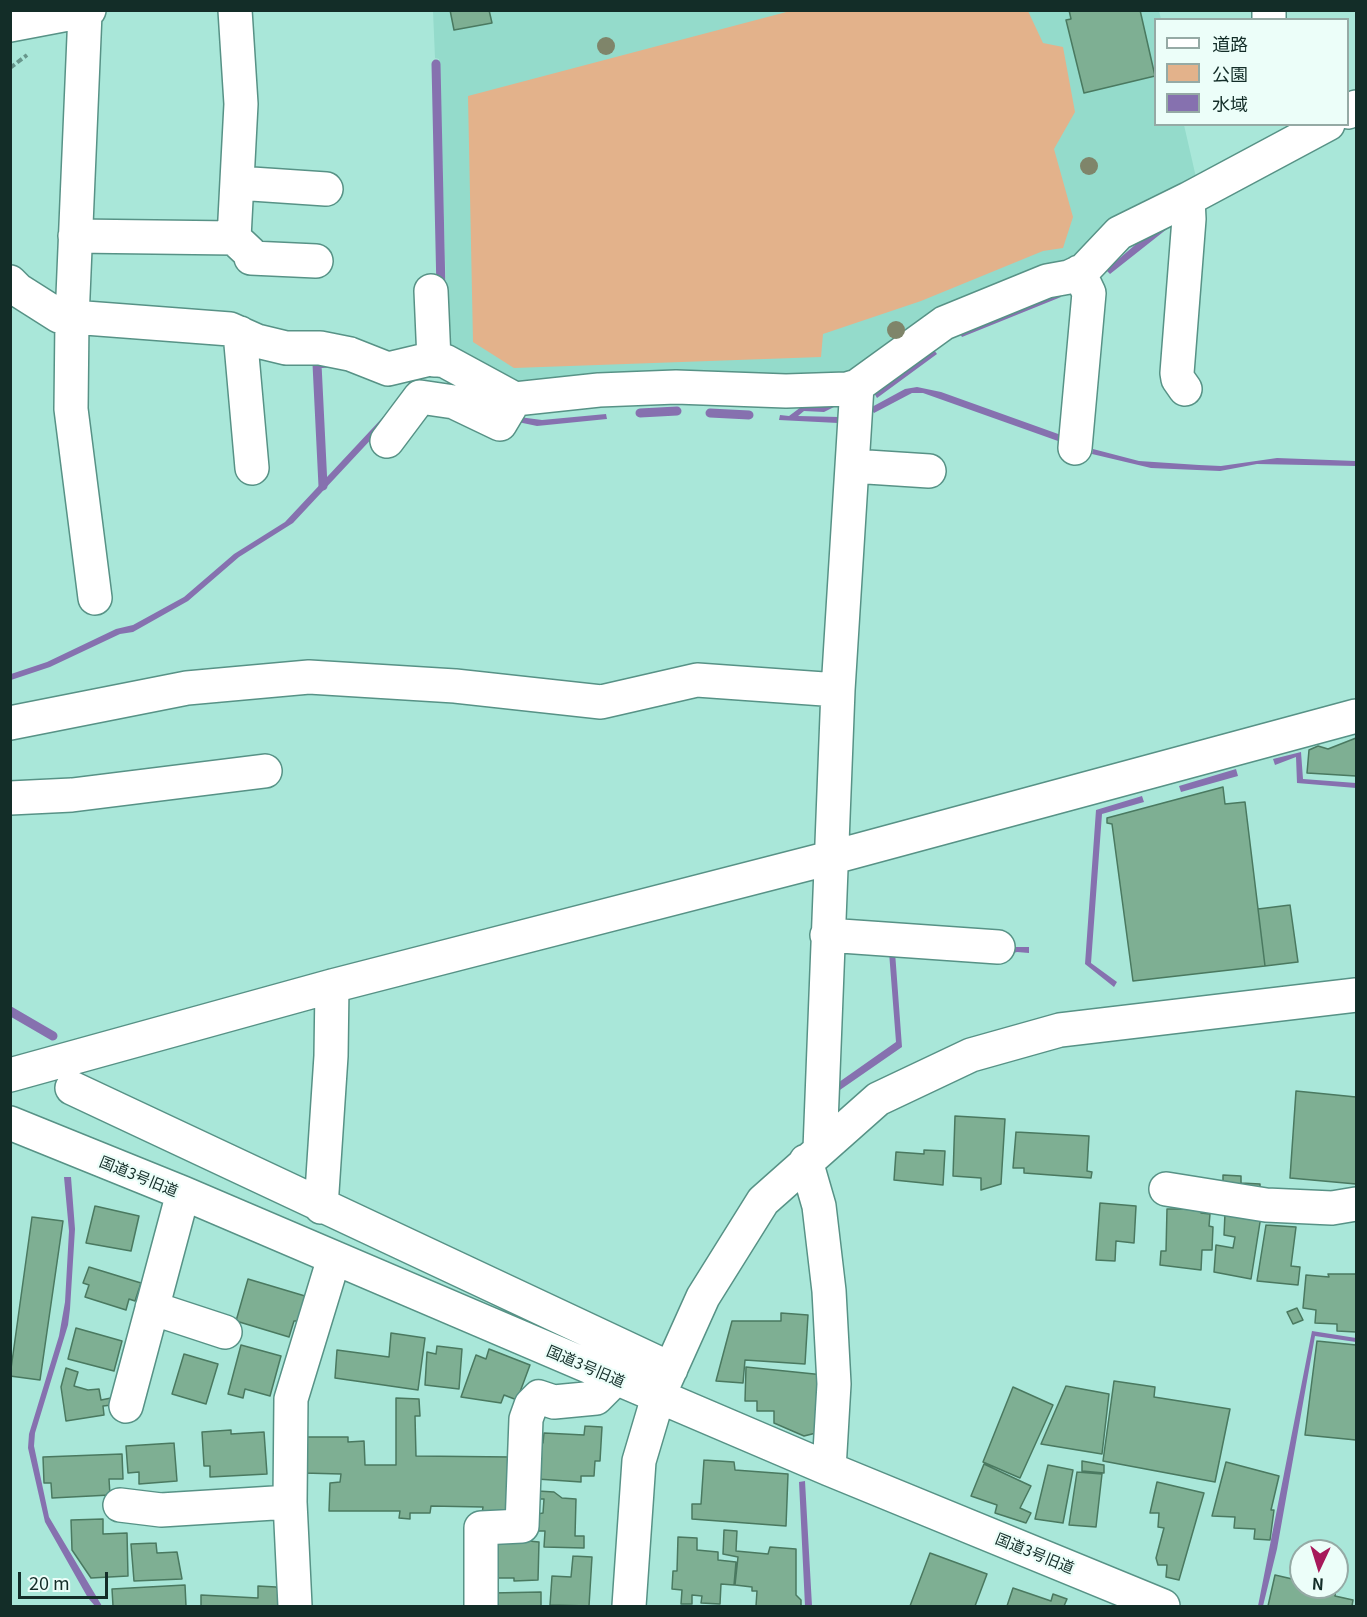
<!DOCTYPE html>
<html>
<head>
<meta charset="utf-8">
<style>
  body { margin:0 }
  #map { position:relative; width:1367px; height:1617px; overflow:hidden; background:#a9e7d9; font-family:Georgia,"Noto Sans JP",serif }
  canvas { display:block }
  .frame { position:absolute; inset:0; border:12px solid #132d28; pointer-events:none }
  .legend { position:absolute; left:1154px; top:18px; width:195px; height:108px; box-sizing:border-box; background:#ecfef9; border:2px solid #95aaa5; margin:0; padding:8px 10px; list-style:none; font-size:18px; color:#132d28 }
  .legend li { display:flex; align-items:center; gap:12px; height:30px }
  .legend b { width:30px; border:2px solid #95aaa5 }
  .north { position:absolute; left:1289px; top:1539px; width:60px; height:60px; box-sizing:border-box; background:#ecfef9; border:2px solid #95aaa5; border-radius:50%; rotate:184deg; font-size:16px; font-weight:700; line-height:24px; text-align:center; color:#132d28 }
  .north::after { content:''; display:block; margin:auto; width:21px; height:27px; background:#a7195b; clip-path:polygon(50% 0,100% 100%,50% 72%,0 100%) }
  .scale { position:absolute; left:18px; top:1572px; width:90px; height:27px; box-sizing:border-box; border:3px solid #132d28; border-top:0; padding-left:8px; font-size:18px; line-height:21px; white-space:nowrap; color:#132d28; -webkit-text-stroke:4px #ecfef9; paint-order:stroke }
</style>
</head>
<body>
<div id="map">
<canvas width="1367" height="1617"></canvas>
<div class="frame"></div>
<ul class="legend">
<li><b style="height:8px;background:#fff"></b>道路</li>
<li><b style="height:16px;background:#e3b28b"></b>公園</li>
<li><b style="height:16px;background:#8671af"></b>水域</li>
</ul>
<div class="north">N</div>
<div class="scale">20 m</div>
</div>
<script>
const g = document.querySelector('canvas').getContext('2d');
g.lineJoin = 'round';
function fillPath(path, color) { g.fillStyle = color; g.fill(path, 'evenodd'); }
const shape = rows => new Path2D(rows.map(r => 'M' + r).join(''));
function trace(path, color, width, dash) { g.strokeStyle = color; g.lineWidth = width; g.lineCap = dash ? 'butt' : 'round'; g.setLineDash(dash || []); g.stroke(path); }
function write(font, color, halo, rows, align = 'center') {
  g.font = font + ' Georgia,"Noto Sans JP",serif'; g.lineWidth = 4.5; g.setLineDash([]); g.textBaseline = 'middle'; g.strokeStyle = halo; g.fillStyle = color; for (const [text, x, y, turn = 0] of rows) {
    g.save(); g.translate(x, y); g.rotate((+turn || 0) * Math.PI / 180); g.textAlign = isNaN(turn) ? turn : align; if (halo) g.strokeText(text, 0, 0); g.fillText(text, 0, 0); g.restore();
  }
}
fillPath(shape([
  [433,11,1159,11,1161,19,1156,20,1156,124,1184,125,1198,186,1069,267,843,377,518,393,448,354,439,59,435,58]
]), '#94dbcb');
fillPath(shape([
  [794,10,1028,11,1043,43,1063,47,1075,112,1054,149,1073,217,1063,248,1043,251,921,301,823,334,821,357,514,368,473,342,468,96]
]), '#e3b28b');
fillPath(shape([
  [1172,225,1110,274,1106,270,1150,232],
  [1059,293,1061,297,962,337,959,332],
  [934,350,937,354,877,398,874,393],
  [411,386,460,398,377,433,293,523,239,557,188,601,133,632,120,634,50,667,11,680,11,674,47,662,116,629,133,625,184,597,234,554,285,522,384,416,403,392],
  [917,387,941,392,1061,435,1058,441,923,393,912,393,874,413,870,408,905,389],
  [831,403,834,407,824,412,804,411,798,416,839,417,838,423,779,420,780,415,789,416,801,407],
  [606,414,607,419,537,426,518,422,519,417,542,420],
  [1093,449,1139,461,1199,465,1221,466,1277,458,1356,461,1356,466,1257,464,1220,471,1151,468,1092,454],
  [1301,752,1303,779,1356,783,1356,788,1297,783,1296,757,1275,765,1273,759],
  [1236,769,1238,776,1181,792,1179,786],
  [1142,796,1144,802,1102,814,1091,963,1117,982,1114,987,1085,964,1096,810],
  [1014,947,1029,947,1029,953,1017,952,992,959,895,952,902,1047,837,1092,832,1087,896,1042,889,952,990,954],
  [64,1177,71,1177,75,1229,70,1309,68,1325,35,1433,34,1446,49,1517,102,1606,95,1606,88,1598,45,1522,28,1448,29,1434,59,1336,65,1302,69,1231],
  [1312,1331,1356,1338,1356,1342,1315,1336,1277,1549,1263,1606,1258,1606],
  [805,1481,812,1606,805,1606,799,1482]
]), '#8671af');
trace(shape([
  [436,64,441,291],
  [640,413,677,411],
  [710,413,749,415],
  [323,486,317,364,327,363],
  [10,1011,53,1036]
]), '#8671af', 9);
const building = shape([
  [450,10,489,10,492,23,454,30,450,10],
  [1069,10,1140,10,1155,76,1084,93,1066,20,1071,19,1069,10],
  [1356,738,1356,776,1307,773,1309,750,1318,746,1328,749,1356,738],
  [1223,787,1225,804,1245,802,1265,966,1133,981,1112,824,1107,823,1107,818,1223,787],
  [1290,905,1298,962,1265,966,1258,909,1290,905],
  [1296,1091,1356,1097,1356,1184,1290,1178,1296,1091],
  [955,1116,1005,1119,1001,1184,981,1190,981,1178,953,1176,955,1116],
  [1016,1132,1089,1136,1087,1171,1092,1172,1091,1178,1024,1173,1024,1168,1013,1168,1016,1132],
  [924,1150,945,1151,943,1185,894,1180,896,1152,924,1154,924,1150],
  [1223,1175,1241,1176,1241,1183,1260,1184,1260,1190,1223,1188,1223,1175],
  [1100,1203,1136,1206,1134,1243,1116,1241,1115,1261,1096,1260,1100,1203],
  [95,1206,139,1216,131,1251,86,1243,95,1206],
  [1167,1209,1201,1209,1201,1213,1210,1214,1209,1226,1213,1227,1212,1250,1202,1250,1201,1270,1160,1265,1161,1251,1166,1251,1167,1209],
  [1225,1213,1261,1216,1251,1279,1214,1272,1216,1245,1233,1248,1235,1237,1224,1235,1225,1213],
  [32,1217,63,1221,40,1380,10,1376,32,1217],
  [1266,1225,1296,1227,1291,1266,1300,1267,1298,1285,1257,1281,1266,1225],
  [89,1267,141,1283,135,1301,129,1299,126,1310,85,1297,89,1285,83,1283,89,1267],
  [1328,1274,1356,1274,1356,1332,1337,1331,1337,1324,1315,1323,1316,1310,1303,1308,1306,1275,1329,1277,1328,1274],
  [248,1279,305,1296,298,1321,294,1321,289,1337,236,1321,248,1279],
  [1297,1308,1303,1320,1293,1324,1287,1312,1297,1308],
  [781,1313,808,1315,805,1364,745,1360,743,1383,716,1381,732,1321,781,1321,781,1313],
  [76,1328,122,1341,114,1371,68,1359,76,1328],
  [391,1333,425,1338,418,1390,335,1378,337,1350,389,1357,391,1333],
  [1317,1341,1356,1345,1356,1440,1305,1435,1317,1341],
  [241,1345,281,1356,270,1396,245,1389,243,1398,228,1394,241,1345],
  [437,1346,462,1349,459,1389,425,1385,427,1352,436,1354,437,1346],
  [489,1349,530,1365,517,1400,504,1395,501,1403,461,1397,476,1355,486,1359,489,1349],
  [184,1354,218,1364,206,1404,172,1394,184,1354],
  [746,1367,824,1375,816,1433,804,1436,774,1423,774,1411,757,1411,757,1401,745,1401,746,1367],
  [66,1368,78,1372,74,1386,88,1390,99,1389,101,1400,111,1398,112,1405,103,1406,104,1415,66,1421,61,1387,66,1368],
  [1114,1381,1155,1387,1154,1397,1230,1409,1215,1482,1103,1461,1114,1381],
  [1066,1386,1109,1394,1102,1454,1041,1444,1066,1386],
  [1013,1387,1053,1405,1020,1478,983,1462,1013,1387],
  [396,1398,419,1399,420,1416,415,1416,416,1456,511,1457,507,1512,482,1514,483,1507,431,1506,430,1513,410,1513,410,1519,399,1518,400,1511,329,1511,330,1483,340,1482,341,1474,303,1473,302,1437,348,1437,348,1442,364,1441,365,1465,396,1465,396,1398],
  [585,1426,602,1427,600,1461,595,1461,594,1476,581,1476,581,1482,537,1479,540,1443,543,1443,544,1433,584,1435,585,1426],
  [231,1430,231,1434,264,1432,267,1474,210,1477,210,1466,204,1466,202,1432,231,1430],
  [174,1443,177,1481,139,1484,139,1472,128,1473,126,1446,174,1443],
  [122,1454,123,1479,109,1479,110,1495,52,1498,51,1483,44,1483,43,1457,122,1454],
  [704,1460,734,1462,735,1470,788,1474,786,1526,692,1519,692,1504,701,1504,704,1460],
  [1082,1461,1104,1465,1104,1473,1082,1471,1082,1461],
  [1226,1462,1279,1476,1271,1510,1274,1510,1270,1540,1254,1539,1255,1529,1234,1528,1235,1517,1212,1516,1226,1462],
  [984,1464,1031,1486,1020,1508,1031,1513,1026,1523,995,1513,997,1505,971,1496,984,1464],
  [1048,1465,1073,1470,1063,1523,1035,1519,1048,1465],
  [1077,1472,1102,1474,1096,1527,1069,1525,1077,1472],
  [1157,1482,1204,1493,1179,1580,1166,1577,1167,1565,1158,1565,1156,1558,1164,1528,1158,1527,1159,1513,1150,1513,1157,1482],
  [538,1491,554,1492,562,1498,576,1499,575,1536,584,1536,584,1548,544,1547,545,1531,536,1531,537,1514,543,1513,544,1499,538,1499,538,1491],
  [103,1519,103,1534,127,1533,128,1576,91,1578,72,1550,71,1520,103,1519],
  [724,1530,737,1531,736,1551,768,1554,770,1547,796,1549,796,1595,801,1600,801,1606,756,1606,757,1591,752,1591,752,1587,735,1585,738,1557,723,1554,724,1530],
  [678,1537,697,1538,697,1550,718,1552,718,1560,736,1562,734,1585,721,1584,720,1604,701,1603,702,1596,692,1595,692,1604,681,1604,682,1590,672,1589,673,1571,677,1571,678,1537],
  [498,1538,539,1542,538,1580,514,1581,514,1578,496,1578,498,1538],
  [156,1543,157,1553,177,1552,182,1579,134,1581,131,1544,156,1543],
  [930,1553,987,1574,975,1606,910,1606,930,1553],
  [573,1556,592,1557,589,1606,550,1605,552,1576,571,1577,573,1556],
  [1275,1575,1301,1581,1301,1587,1336,1587,1335,1596,1353,1600,1352,1606,1268,1606,1275,1575],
  [185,1585,186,1606,113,1606,112,1589,185,1585],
  [258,1586,276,1587,280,1592,284,1606,201,1606,201,1595,258,1598,258,1586],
  [1013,1588,1051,1601,1053,1594,1067,1599,1064,1606,1007,1606,1013,1588],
  [541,1592,541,1606,492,1606,492,1593,541,1592]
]);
fillPath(building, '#7eaf93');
trace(building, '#4a7960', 1.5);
const minor = shape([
  [1269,10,1269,20],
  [85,13,72,319,71,409,95,598],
  [10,25,89,10],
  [1348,112,1356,107],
  [237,183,326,189],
  [1188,199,1328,124],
  [75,236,234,238,241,104,235,10],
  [234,238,250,253,251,258,316,261],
  [10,282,18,290,59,316,230,329,257,341,286,348,320,348,350,354,388,369,430,359,445,361,515,399,599,390,676,387,786,391,847,389,857,386,944,323,1047,281,1069,277,1084,270,1119,233,1188,199,1189,219,1177,373,1178,379,1185,389],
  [431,291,434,360],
  [240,333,252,468],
  [387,441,420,397,454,402,500,424,515,399],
  [1075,448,1089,293,1079,272],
  [852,466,929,471],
  [10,723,187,688,309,677,455,686,601,702,697,680,838,690],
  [10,798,72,795,265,771],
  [827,935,998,947],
  [10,1075,332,986,830,858,1356,716],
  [72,1088,671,1369],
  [10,1123,183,1193,829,1469,1163,1606],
  [820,1149,838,690,857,386],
  [806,1161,819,1206,829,1291,834,1384,829,1469],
  [1166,1189,1266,1205,1332,1208,1356,1204],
  [321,1207,331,1056,332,986],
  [152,1308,225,1332],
  [126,1406,183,1193],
  [120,1505,161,1510,290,1502],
  [295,1606,290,1502,291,1399,334,1258],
  [481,1606,481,1528,522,1526,526,1419,531,1405,539,1397,554,1402,596,1398,615,1379],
  [629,1606,639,1461,658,1397,703,1297,763,1201,878,1099,971,1055,1060,1030,1356,995]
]);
trace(minor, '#579286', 36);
trace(shape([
  [10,68,27,55]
]), '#67968b', 4, [6, 3]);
trace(minor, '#fff', 33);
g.fillStyle = '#7f856a';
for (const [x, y] of [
  [606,46],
  [1089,166],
  [896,330]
]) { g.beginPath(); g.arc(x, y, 9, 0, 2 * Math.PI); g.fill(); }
write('15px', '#132d28', '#ecfef9', [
  ["国道3号旧道",139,1176,22],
  ["国道3号旧道",586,1366,23],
  ["国道3号旧道",1035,1553,22]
]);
</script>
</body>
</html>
